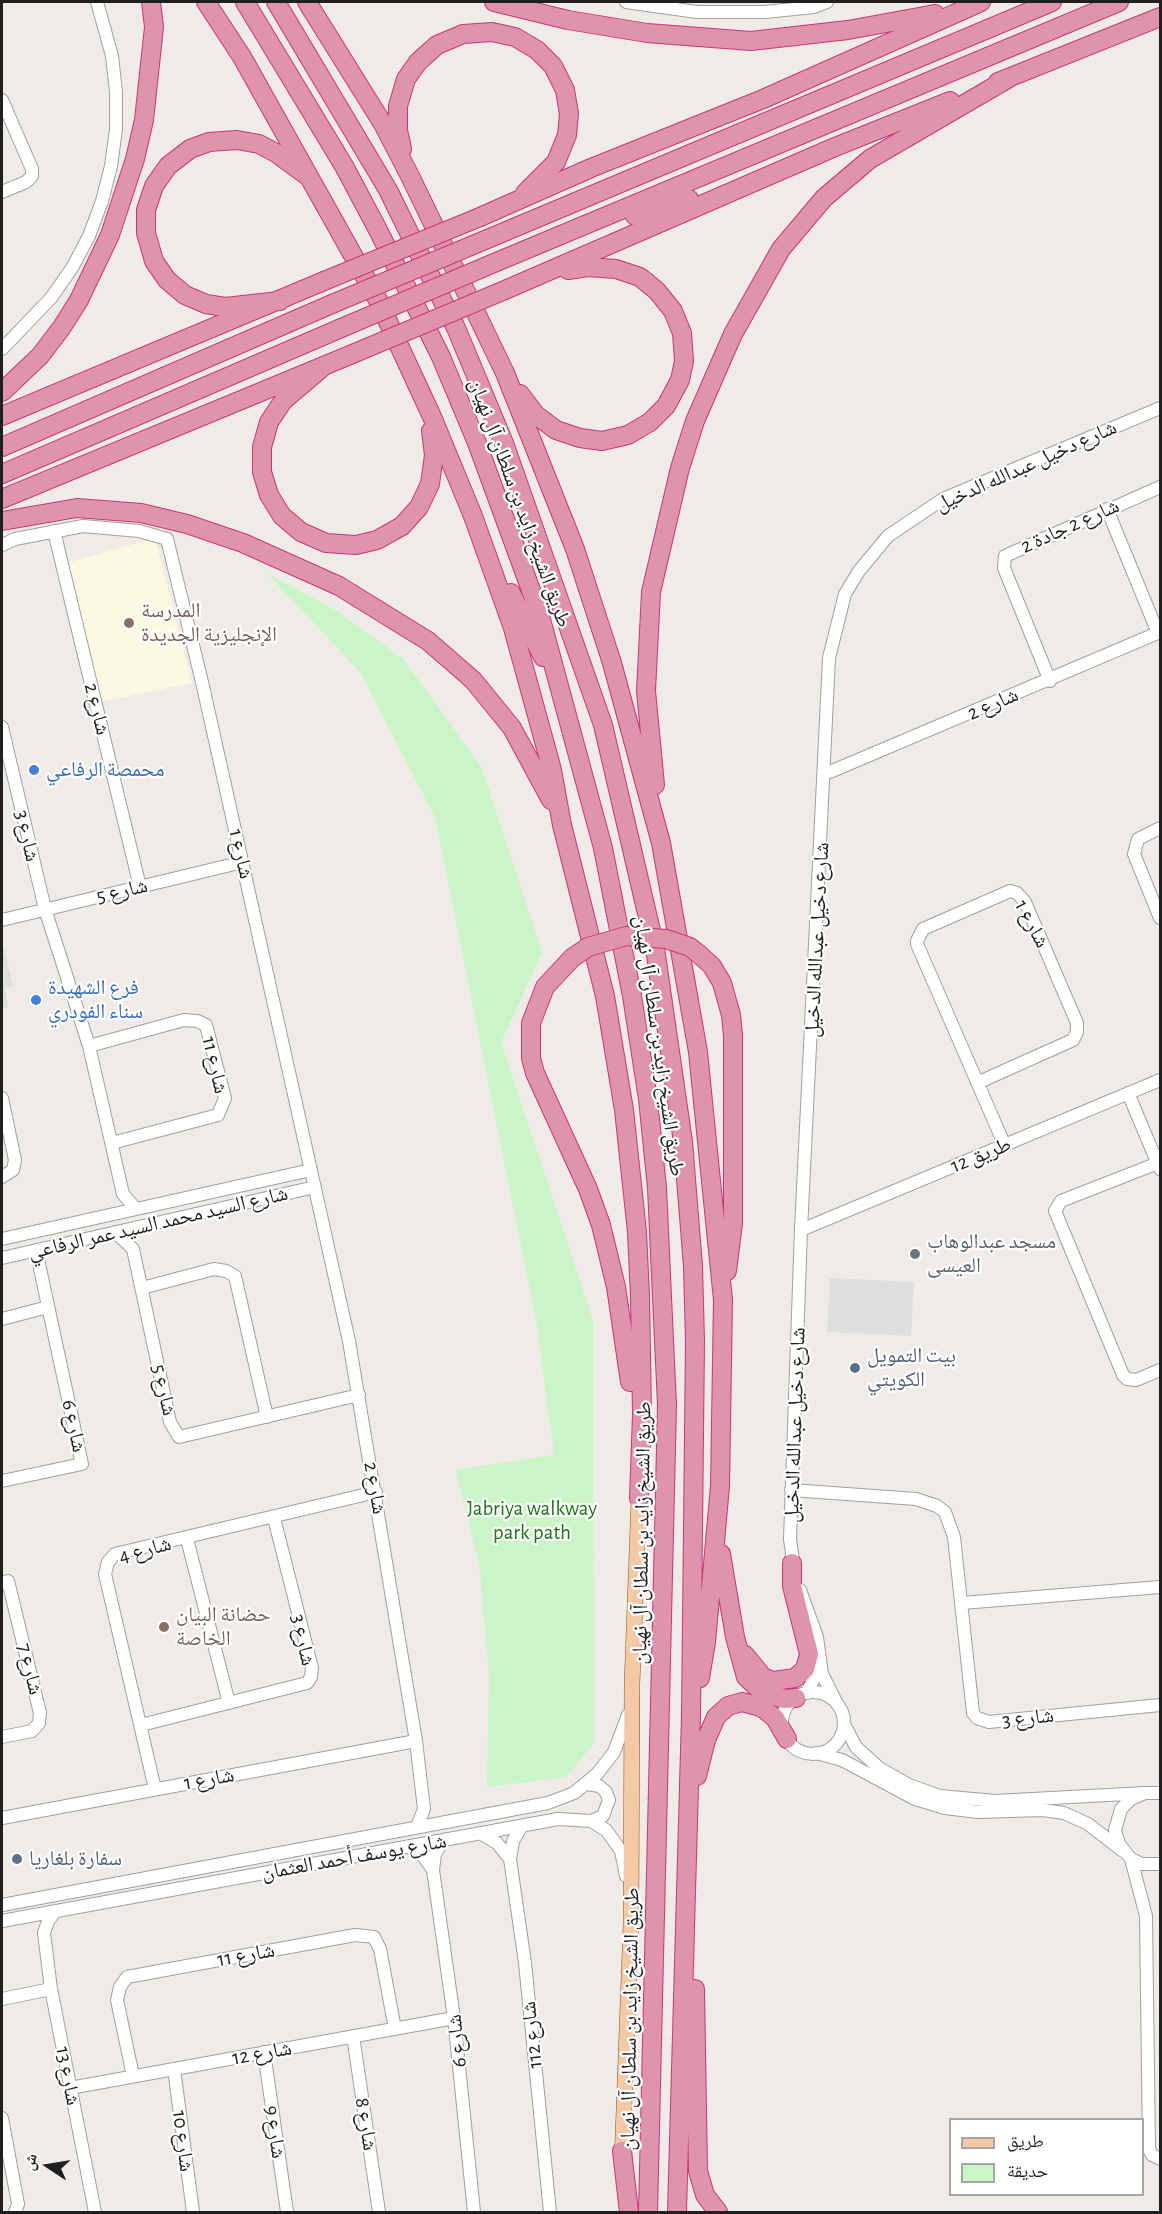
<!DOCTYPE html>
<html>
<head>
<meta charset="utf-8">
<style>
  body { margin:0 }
  #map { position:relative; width:1162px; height:2214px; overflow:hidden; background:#efebe6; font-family:"Alegreya Sans","Noto Naskh Arabic",sans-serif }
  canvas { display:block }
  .frame { position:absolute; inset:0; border:3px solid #1f1f1f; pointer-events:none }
  .legend { position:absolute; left:949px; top:2118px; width:195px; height:78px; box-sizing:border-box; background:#fff; border:2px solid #a5a5a5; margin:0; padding:8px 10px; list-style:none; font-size:18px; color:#1f1f1f }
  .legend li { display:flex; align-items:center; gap:12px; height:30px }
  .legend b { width:30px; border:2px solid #a5a5a5 }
  .north { position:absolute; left:18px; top:2136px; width:60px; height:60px; -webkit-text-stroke:4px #fff; paint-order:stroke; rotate:282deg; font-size:16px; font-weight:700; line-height:24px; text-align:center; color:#1f1f1f }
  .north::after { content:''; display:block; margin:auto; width:21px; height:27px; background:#1f1f1f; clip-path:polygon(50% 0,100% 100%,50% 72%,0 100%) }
</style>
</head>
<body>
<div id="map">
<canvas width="1162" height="2214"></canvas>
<div class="frame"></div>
<ul class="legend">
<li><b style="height:8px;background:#f4c9a6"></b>طريق</li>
<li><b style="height:16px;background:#c9f5c7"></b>حديقة</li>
</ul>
<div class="north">ش</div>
</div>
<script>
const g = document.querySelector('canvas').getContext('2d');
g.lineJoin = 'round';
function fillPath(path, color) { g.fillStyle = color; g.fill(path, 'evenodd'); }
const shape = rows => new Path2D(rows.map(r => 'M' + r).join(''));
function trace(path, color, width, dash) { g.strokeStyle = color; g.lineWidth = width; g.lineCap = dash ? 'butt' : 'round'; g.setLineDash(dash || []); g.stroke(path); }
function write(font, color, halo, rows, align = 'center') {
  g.font = font + ' "Alegreya Sans","Noto Naskh Arabic",sans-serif'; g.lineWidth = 4.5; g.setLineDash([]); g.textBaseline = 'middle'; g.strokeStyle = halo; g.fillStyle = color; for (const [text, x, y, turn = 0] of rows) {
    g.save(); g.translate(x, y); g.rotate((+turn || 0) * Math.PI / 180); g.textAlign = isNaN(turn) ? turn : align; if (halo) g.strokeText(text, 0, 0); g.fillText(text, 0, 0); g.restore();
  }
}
fillPath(shape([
  [155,538,192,683,99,702,67,563]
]), '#fcf9e2');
fillPath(shape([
  [267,573,337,611,404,660,482,768,542,953,501,1042,593,1321,594,1743,566,1777,487,1787,489,1673,479,1562,456,1470,554,1455,538,1331,435,817,360,672]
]), '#c9f5c7');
fillPath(shape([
  [2,940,13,986,5,988,8,1007,2,1008],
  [830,1278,914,1282,911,1336,827,1332]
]), '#dfdfdf');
const minor = shape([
  [626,2,697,12,765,12,814,7,827,2],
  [2,100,32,169,32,176,26,182,2,192],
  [2,349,51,298,72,268,89,236,102,201,111,166,116,129,116,92,112,56,97,2],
  [1107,509,1158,633],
  [54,531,140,887],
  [2,545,15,539,83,526,139,531,167,539,202,682,349,1341,416,1741,424,1809,417,1827],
  [1050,681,1004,568,1005,556,1160,487],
  [2,727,45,909,89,1046,123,1194,135,1208],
  [825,774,1160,632],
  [1160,828,1138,839,1134,854,1160,918],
  [2,920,243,862],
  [89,1046,184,1020,197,1021,206,1025,225,1098,218,1115,112,1143],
  [977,1083,1073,1040,1077,1032,1077,1023,1025,902,1017,893,1010,891,923,929,917,941,917,944,1005,1146],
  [1128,1093,1160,1169],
  [2,1098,15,1160,13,1170,2,1177],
  [1158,1163,1061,1201,1055,1211,1123,1375,1127,1379,1136,1380,1160,1370],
  [801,1230,1160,1080],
  [115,1232,133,1249,170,1422,179,1437,359,1395],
  [2,1239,311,1170],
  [2,1258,315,1187],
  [142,1288,214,1269,226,1271,235,1276,267,1417],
  [2,1319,48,1307],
  [2,1481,82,1464,36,1250],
  [791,1490,916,1499,937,1506,945,1512,954,1537,973,1713,977,1718,989,1722,1160,1705],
  [187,1539,229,1703],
  [794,1568,790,1539,801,1230,829,658,845,594,859,571,888,536,943,499,1160,408],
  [2,1583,8,1581,40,1713,39,1723,32,1731,2,1737],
  [800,1590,817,1637,822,1674,837,1704],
  [962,1603,1160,1587],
  '782 1723a31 31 0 1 1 62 0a31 31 0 1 1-62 0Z',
  [807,1693,815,1676,818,1662],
  [844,1724,856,1747,879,1768,909,1785,940,1796,995,1801,1145,1793],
  [141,1725,307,1683,311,1677,312,1668,274,1518],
  [816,1753,842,1760,915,1799,945,1808,978,1812,1043,1810,1064,1813,1088,1824,1123,1851],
  [587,1784,599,1786,606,1792,609,1800,603,1816,591,1821],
  [155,1789,105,1574,108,1562,115,1554,376,1492],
  [1160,1793,1145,1793,1131,1799,1121,1809,1115,1830,1119,1844,1131,1859,1142,1864,1160,1864],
  [2,1818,416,1741],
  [522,1826,513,1841,510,1859,525,1963,550,2212],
  [480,1833,497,1843,510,1859],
  [443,1841,435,1854,433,1870,454,2018,474,2212],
  [409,1847,423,1856,433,1870],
  [1131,1859,1146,1916,1149,2149,1152,2155,1160,2159],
  [2,1905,548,1803,574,1793,597,1774,614,1752,628,1715],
  [55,1912,48,1921,44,1933,51,1989,95,2212],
  [2,1921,558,1819,591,1821,606,1830,621,1851,626,1876],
  [2,1999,51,1989],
  [353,2036,379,2212],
  [264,2052,287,2212],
  [174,2069,193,2212],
  [133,2076,117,2000,120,1987,127,1977,355,1935,374,1937,380,1949,395,2029],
  [70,2088,454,2018],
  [2,2118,18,2204,15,2212]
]);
const major = shape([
  [622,2162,631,1923,632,1684,639,1498]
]);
const highway = shape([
  [206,2,242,57,378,300,433,419,473,516,513,628,552,770,562,825,605,996,624,1110,637,1232,640,1296,642,1414,639,1498],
  [245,2,344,166,378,230,441,357,477,443,539,612,603,848,632,996,648,1099,657,1188,667,1405,648,2212],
  [276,2,388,190,456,328,504,443,603,725,655,948,683,1142,693,1266,695,1341,691,1715,677,2212],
  [307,2,383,124,410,176,505,373,575,549,612,663,661,843,698,1052,723,1300,720,1486,706,1642,700,1678],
  [494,2,568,20,647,33,751,41,848,30,935,14],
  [998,82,1160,17],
  [402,149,398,130,398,106,406,79,418,62,437,45,463,34,492,32,515,37,537,50,553,66,565,90,569,114,567,135,556,162,525,193],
  [635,216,689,199],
  [480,217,591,168,763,99,981,2],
  [485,240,1052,2],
  [494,263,1119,2],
  [505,290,835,147,950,101],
  [280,301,225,307,206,304,185,295,167,280,154,261,146,233,146,210,154,186,168,166,190,149,209,142,237,140,259,144,276,153,306,175],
  [323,367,283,401,269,422,262,447,262,472,269,495,282,516,301,532,326,543,356,545,377,540,402,526,419,507,430,484,434,455,431,431],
  [2,392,40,356,62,327,79,300,110,235,135,159,144,120,154,27,151,2],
  [520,394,536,415,556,430,580,438,602,441,628,435,650,422,666,406,680,380,684,361,682,333,673,311,657,291,640,277,616,269,588,267,568,270],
  [2,416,324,281],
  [2,447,332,304],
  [2,474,339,329],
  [2,499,350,355],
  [2,521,77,508,141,513,187,524,243,543,339,586,428,641,473,680,512,728,551,800],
  [511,593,543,657],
  [655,785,646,691,651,592,680,468,695,421,733,334,781,249,824,198,870,159,1009,78],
  [531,1058,535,1073,588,1189,601,1225,616,1287,630,1382],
  [727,1271,733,1223,733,1036],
  [721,1554,735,1637,746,1677,763,1693,785,1699,796,1698],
  [745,1655,763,1677,773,1681,795,1678,805,1669,809,1654,792,1586,792,1563],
  [697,1776,706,1740,716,1717,728,1706,742,1702,761,1707,775,1718,787,1739],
  [695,1989,698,2171,705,2195,718,2212],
  [622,2151,629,2212]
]);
trace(minor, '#a0a0a0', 14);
trace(major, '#8d530d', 16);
trace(highway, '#cc347a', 20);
trace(minor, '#fff', 12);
trace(major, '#f4c9a6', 15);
trace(highway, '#df94ac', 18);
const highwayBridge = shape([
  [324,281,480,217],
  [332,304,485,240],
  [339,329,494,263],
  [350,355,505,290],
  [531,1058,531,1023,545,987,572,958,588,947,626,936,666,939,690,947,700,955,712,966,722,983,731,1015,733,1036]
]);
trace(highwayBridge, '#cc347a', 20, []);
trace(highwayBridge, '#df94ac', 18);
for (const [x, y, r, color] of [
  [129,623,6,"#8d6e63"],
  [34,770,6,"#3f7fe0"],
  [36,1000,6,"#3f7fe0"],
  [915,1254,6,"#6b7280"],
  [855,1368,6,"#5c6f8a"],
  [164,1627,6,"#8d6e63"],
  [17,1859,6,"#5c6f8a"]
]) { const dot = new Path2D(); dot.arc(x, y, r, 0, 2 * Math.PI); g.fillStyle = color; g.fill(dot); trace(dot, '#fff', 2); }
write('21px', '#1f1f1f', '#fff', [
  ["شارع دخيل عبدالله الدخيل",1026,466,-24],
  ["طريق الشيخ زايد بن سلطان آل نهيان",520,503,70],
  ["شارع 2 جادة 2",1070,526,-24],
  ["شارع 2",993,704,-23],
  ["شارع 2",97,709,76],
  ["شارع 3",27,836,77],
  ["شارع 1",241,854,77],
  ["شارع 5",122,891,-13],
  ["شارع 1",1032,924,62],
  ["شارع دخيل عبدالله الدخيل",817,940,-87],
  ["طريق الشيخ زايد بن سلطان آل نهيان",659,1046,82],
  ["شارع 11",215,1065,77],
  ["طريق 12",981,1155,-22],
  ["شارع السيد محمد السيد عمر الرفاعي",158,1223,-13],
  ["شارع 5",164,1390,77],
  ["شارع دخيل عبدالله الدخيل",795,1425,-88],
  ["شارع 6",74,1426,78],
  ["شارع 2",375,1488,80],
  ["طريق الشيخ زايد بن سلطان آل نهيان",642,1533,-89],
  ["شارع 4",145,1550,-15],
  ["شارع 3",303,1640,78],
  ["شارع 7",30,1669,76],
  ["شارع 3",1028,1718,-6],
  ["شارع 1",209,1779,-10],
  ["شارع يوسف أحمد العثمان",354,1857,-10],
  ["شارع 11",246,1955,-10],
  ["طريق الشيخ زايد بن سلطان آل نهيان",630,2019,-89],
  ["شارع 112",532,2035,-96],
  ["شارع 6",457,2041,-96],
  ["شارع 12",262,2053,-10],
  ["شارع 13",68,2076,79],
  ["شارع 8",366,2124,81],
  ["شارع 9",275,2132,82],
  ["شارع 10",183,2141,83]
]);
write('21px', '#785e54', '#fff', [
  ["المدرسة",141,611],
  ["الإنجليزية الجديدة",141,635],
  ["حضانة البيان",176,1615],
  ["الخاصة",176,1639]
], 'left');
write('21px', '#366cbe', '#fff', [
  ["محمصة الرفاعي",46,770],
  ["فرع الشهيدة",48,988],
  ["سناء الفودري",48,1012]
], 'left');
write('21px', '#5b616d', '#fff', [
  ["مسجد عبدالوهاب",927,1242],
  ["العيسى",927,1266]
], 'left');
write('21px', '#4e5e75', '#fff', [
  ["بيت التمويل",867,1356],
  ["الكويتي",867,1380],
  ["سفارة بلغاريا",29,1859]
], 'left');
write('21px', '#197515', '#fff', [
  ["Jabriya walkway",532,1509],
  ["park path",532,1533]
]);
</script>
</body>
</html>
